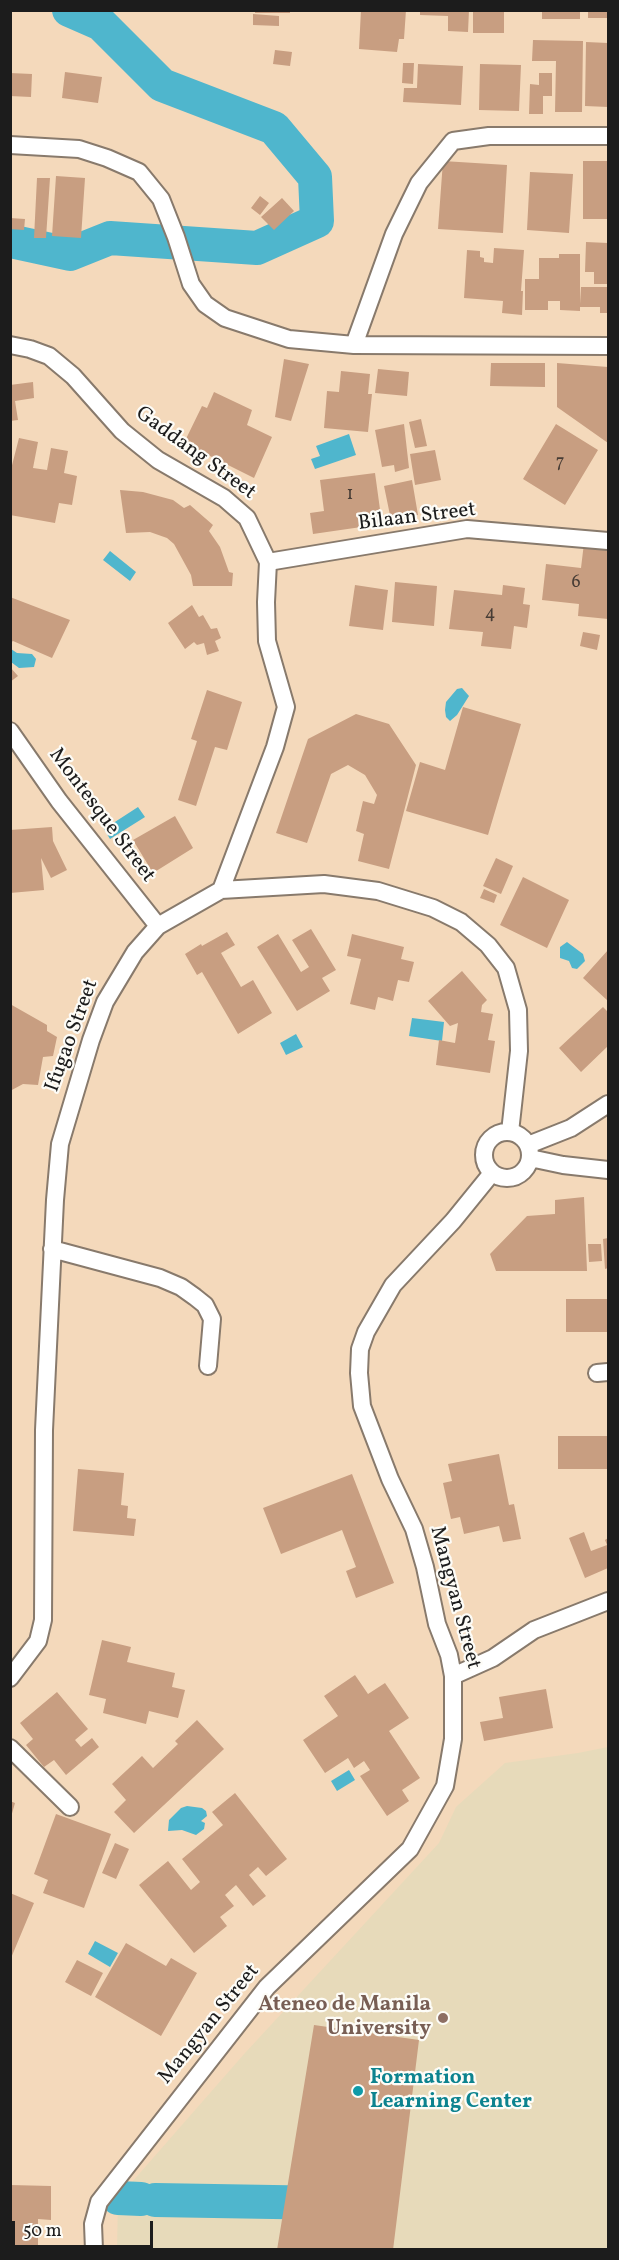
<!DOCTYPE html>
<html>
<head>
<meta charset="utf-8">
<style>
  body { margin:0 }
  #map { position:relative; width:619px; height:2260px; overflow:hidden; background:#f4d9bb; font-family:Vollkorn,serif }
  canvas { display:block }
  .frame { position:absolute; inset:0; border:12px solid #1c1c1c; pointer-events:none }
  .scale { position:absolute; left:12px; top:2221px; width:141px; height:27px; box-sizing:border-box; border:3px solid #1c1c1c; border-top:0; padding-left:8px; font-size:18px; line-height:21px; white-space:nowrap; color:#1c1c1c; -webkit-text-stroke:4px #fdfcf7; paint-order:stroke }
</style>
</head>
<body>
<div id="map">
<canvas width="619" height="2260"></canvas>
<div class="frame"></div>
<div class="scale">50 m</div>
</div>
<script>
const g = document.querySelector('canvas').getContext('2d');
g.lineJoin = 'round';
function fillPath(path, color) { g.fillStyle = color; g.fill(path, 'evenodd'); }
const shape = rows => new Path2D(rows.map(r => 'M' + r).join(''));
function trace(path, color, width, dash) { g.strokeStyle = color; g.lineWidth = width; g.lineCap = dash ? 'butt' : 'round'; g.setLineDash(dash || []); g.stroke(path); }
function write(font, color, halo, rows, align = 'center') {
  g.font = font + ' Vollkorn,serif'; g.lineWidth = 4.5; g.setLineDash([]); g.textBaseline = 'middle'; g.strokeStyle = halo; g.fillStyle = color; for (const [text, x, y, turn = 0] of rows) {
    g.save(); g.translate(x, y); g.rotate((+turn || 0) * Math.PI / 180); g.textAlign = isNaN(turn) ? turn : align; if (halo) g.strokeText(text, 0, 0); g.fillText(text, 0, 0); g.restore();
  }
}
fillPath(shape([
  [608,1747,608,2249,117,2250,118,2198,245,2053,439,1843,456,1807,505,1763,578,1753]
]), '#e7daba');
fillPath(shape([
  [349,434,356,455,315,469,311,459,320,456,316,446],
  [110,551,136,572,130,581,103,560],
  [11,649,17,653,32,654,36,659,34,667,19,668,11,662],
  [462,688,469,696,457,715,450,721,446,717,445,710,446,702,457,689],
  [138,807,145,817,110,839,104,829],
  [567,942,583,954,585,961,577,969,572,968,569,961,560,958,560,947],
  [412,1018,444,1022,442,1041,409,1036],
  [296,1034,303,1047,286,1055,280,1043],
  [349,1770,355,1780,337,1791,331,1781],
  [187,1806,202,1808,206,1811,207,1816,201,1821,205,1823,204,1829,196,1835,182,1830,168,1831,169,1820,181,1808],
  [95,1941,118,1953,110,1967,88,1954]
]), '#4fb6cd');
trace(shape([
  [10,241,70,254,110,238,257,248,317,221,315,177,274,128,162,85,101,24,69,10],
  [118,2198,141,2199],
  [155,2200,332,2203]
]), '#4fb6cd', 34);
fillPath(shape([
  [255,10,290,10,290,13,255,13],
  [361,10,406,10,404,39,399,39,397,52,359,49],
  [420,10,469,10,468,32,448,31,448,16,420,15],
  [473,10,504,10,504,33,473,33],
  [542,10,580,10,580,19,542,19],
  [588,10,608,10,608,18,588,18],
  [253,14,279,16,279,26,253,25],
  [533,40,583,41,582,112,555,112,556,61,532,61],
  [586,42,608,43,608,107,585,106],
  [275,50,292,52,290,66,273,64],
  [403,63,414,63,413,84,402,83],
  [418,64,463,66,461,105,403,102,404,88,417,88],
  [480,64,521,65,519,111,479,110],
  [65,72,102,77,98,103,62,98],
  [10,73,32,74,31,97,10,96],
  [539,73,552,73,552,96,543,96,543,114,529,114,530,84,539,85],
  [443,161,507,165,503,233,438,229],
  [583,161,608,161,608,219,583,219],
  [530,172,573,174,569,233,527,230],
  [56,176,85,178,81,238,52,236],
  [37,178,50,178,46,238,34,238],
  [260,196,269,203,260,215,251,208],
  [282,198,294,211,274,230,261,217],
  [10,218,25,219,24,230,10,229],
  [586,242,608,243,608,284,594,284,594,272,585,272],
  [494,248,524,250,521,291,523,291,522,315,502,313,503,301,464,298,467,250,480,251,480,257,484,258,484,262,493,263],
  [559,254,580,254,580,304,581,287,608,287,608,313,600,313,600,307,580,307,580,311,560,310,560,301,548,301,548,310,525,310,525,279,539,279,539,258,559,258],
  [284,359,309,364,291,421,275,417],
  [491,363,545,363,545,387,490,386],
  [557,363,608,367,608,443,557,407],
  [378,369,409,372,407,396,375,393],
  [341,371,370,374,368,394,372,394,368,432,324,428,327,391,339,392],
  [33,382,34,398,15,401,18,420,10,421,10,385],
  [214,392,252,410,247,425,272,437,254,478,184,443,202,406,207,408],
  [421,419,427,446,415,448,409,422],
  [404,424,409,468,395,472,394,465,382,467,375,430],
  [556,424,598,450,565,505,523,479],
  [19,438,38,442,33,468,47,470,51,448,68,451,64,473,77,476,72,505,59,503,55,523,10,515,10,473],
  [435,450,441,480,415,485,410,454],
  [375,473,382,524,313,534,310,513,324,511,320,480],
  [412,480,418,515,391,520,384,486],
  [120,490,143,492,173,500,184,508,190,505,213,525,209,531,220,547,229,572,233,573,232,586,193,586,191,575,174,544,167,538,150,532,126,533],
  [584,543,608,546,608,619,578,616,579,604,542,600,546,564,581,568],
  [395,582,437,586,434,626,392,622],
  [355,585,388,590,383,630,349,626],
  [503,585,525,588,523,604,530,605,527,628,514,626,511,649,481,646,483,632,449,629,454,590,502,595],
  [10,597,70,620,52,658,13,641,10,643],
  [192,605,199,617,203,615,211,629,217,628,221,638,215,641,219,651,207,655,204,643,197,645,194,642,185,649,168,623],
  [583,632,600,635,597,650,580,646],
  [10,667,18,676,10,682],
  [207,690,242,702,227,750,215,747,196,806,178,800,197,741,191,739],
  [463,707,521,724,488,835,406,811,420,762,445,770],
  [356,714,389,724,416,765,389,869,358,861,364,834,356,831,363,801,374,804,377,795,365,775,348,765,331,774,307,843,276,833,308,739],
  [175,816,193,848,153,873,133,840],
  [52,827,53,841,67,870,51,878,41,858,44,890,10,893,10,830],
  [496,858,513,866,501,894,483,886],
  [523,877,569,900,547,948,500,925],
  [484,889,497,895,494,903,480,898],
  [311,929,336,970,322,978,330,991,297,1011,257,947,278,934,301,972,309,967,292,940],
  [227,932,235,945,221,953,241,987,253,980,272,1013,238,1034,202,972,197,975,185,954,201,944,202,946],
  [352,934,404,947,401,959,414,962,409,982,398,980,393,1001,378,997,375,1010,350,1004,361,959,347,956],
  [608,950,608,1001,583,978],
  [462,971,487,1000,482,1005,481,1012,493,1014,488,1040,495,1041,490,1073,436,1065,439,1040,455,1043,458,1023,450,1026,428,1001],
  [10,1004,47,1025,47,1031,57,1037,53,1056,43,1057,38,1085,23,1084,10,1091],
  [603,1007,608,1012,608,1046,581,1072,559,1048],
  [584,1197,587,1271,496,1271,490,1254,527,1216,555,1214,555,1200],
  [608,1238,608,1268,605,1269,603,1239],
  [588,1244,601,1244,602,1261,589,1262],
  [566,1299,608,1299,608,1332,566,1332],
  [558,1436,608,1436,608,1469,558,1469],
  [499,1454,509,1505,514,1504,521,1539,503,1542,499,1526,464,1534,460,1517,451,1519,443,1483,452,1481,448,1464],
  [78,1469,124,1473,121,1505,128,1506,127,1518,136,1519,134,1536,73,1531],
  [352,1474,394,1583,356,1598,346,1571,356,1567,342,1530,281,1554,263,1508],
  [584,1532,591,1551,607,1545,605,1540,608,1538,608,1568,585,1578,569,1538],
  [102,1640,131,1647,127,1662,175,1673,172,1687,185,1690,178,1718,149,1711,146,1724,103,1713,106,1699,89,1695],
  [355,1675,368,1694,385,1683,409,1718,389,1731,420,1778,402,1790,409,1801,387,1816,360,1776,370,1770,364,1761,354,1768,348,1758,325,1773,303,1740,338,1716,324,1696],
  [546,1689,553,1728,484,1741,480,1722,503,1718,499,1697],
  [57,1692,88,1729,75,1740,81,1747,92,1738,99,1747,66,1775,54,1760,44,1767,26,1745,33,1739,20,1723],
  [197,1720,224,1749,134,1833,114,1812,126,1800,112,1784,142,1756,153,1768,178,1744,175,1741],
  [235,1793,287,1859,266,1876,258,1867,249,1875,266,1896,253,1906,236,1885,225,1895,234,1906,220,1917,227,1926,194,1953,139,1885,168,1861,191,1890,200,1882,182,1859,223,1825,212,1812],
  [10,1801,15,1803,11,1817,10,1817],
  [56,1814,111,1834,84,1908,43,1893,48,1880,34,1874],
  [115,1843,129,1849,116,1879,102,1873],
  [10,1893,34,1903,11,1958,10,1958],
  [126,1943,166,1966,171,1958,197,1973,161,2036,95,1997],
  [77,1960,103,1973,91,1996,65,1982],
  [314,2025,419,2040,393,2250,277,2250],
  [10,2185,51,2186,51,2220,38,2219,38,2246,10,2245]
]), '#c89e81');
const street = shape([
  [10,145,79,149,107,158,139,172,161,199,176,237,191,284,205,304,225,318,289,339,354,345,608,346],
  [10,345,30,349,49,356,73,376,122,431,158,460,224,498,247,518,268,562,266,602,267,641,286,707,275,747,221,890],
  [354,345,394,234,419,183,453,141,489,136,608,136],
  [268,562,467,529,608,541],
  [10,731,59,801,158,926],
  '484 1155a23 23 0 1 1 46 0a23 23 0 1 1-46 0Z',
  [528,1145,571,1128,608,1104],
  [530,1158,563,1165,608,1170],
  [52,1249,160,1278,181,1287,195,1297,205,1305,212,1319,208,1366],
  [597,1373,608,1372],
  [453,1676,493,1658,534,1630,608,1601],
  [10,1678,38,1641,43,1620,44,1430,55,1200,60,1144,91,1040,105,1002,135,952,158,926,221,890,324,884,378,891,433,908,461,922,488,945,506,968,518,1010,519,1051,510,1132],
  [10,1748,70,1807],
  [94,2250,93,2224,99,2202,267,1987,410,1849,445,1786,453,1739,453,1676,449,1655,437,1624,425,1567,414,1529,390,1479,362,1406,359,1373,360,1349,366,1332,393,1285,453,1221,492,1173]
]);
trace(street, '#887a6c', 20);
trace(street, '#fff', 16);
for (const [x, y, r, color] of [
  [443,2018,6,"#8d6e63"],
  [358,2091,6,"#0f9aa8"]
]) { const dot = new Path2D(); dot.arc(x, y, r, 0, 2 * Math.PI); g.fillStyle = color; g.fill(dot); trace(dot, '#fdfcf7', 2); }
write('18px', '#473c35', null, [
  ["7",560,464],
  ["1",350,496],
  ["6",576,584],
  ["4",490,615]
]);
write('21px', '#1c1c1c', '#fdfcf7', [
  ["Gaddang Street",195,454,36],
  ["Bilaan Street",417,518,-7],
  ["Montesque Street",101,816,53],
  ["Ifugao Street",73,1036,-70],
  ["Mangyan Street",454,1598,75],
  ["Mangyan Street",210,2025,-51]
]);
write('bold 21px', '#785e54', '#fdfcf7', [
  ["Ateneo de Manila",431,2006],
  ["University",431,2030]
], 'right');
write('bold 21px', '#0d838f', '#fdfcf7', [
  ["Formation",370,2079],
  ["Learning Center",370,2103]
], 'left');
</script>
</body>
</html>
